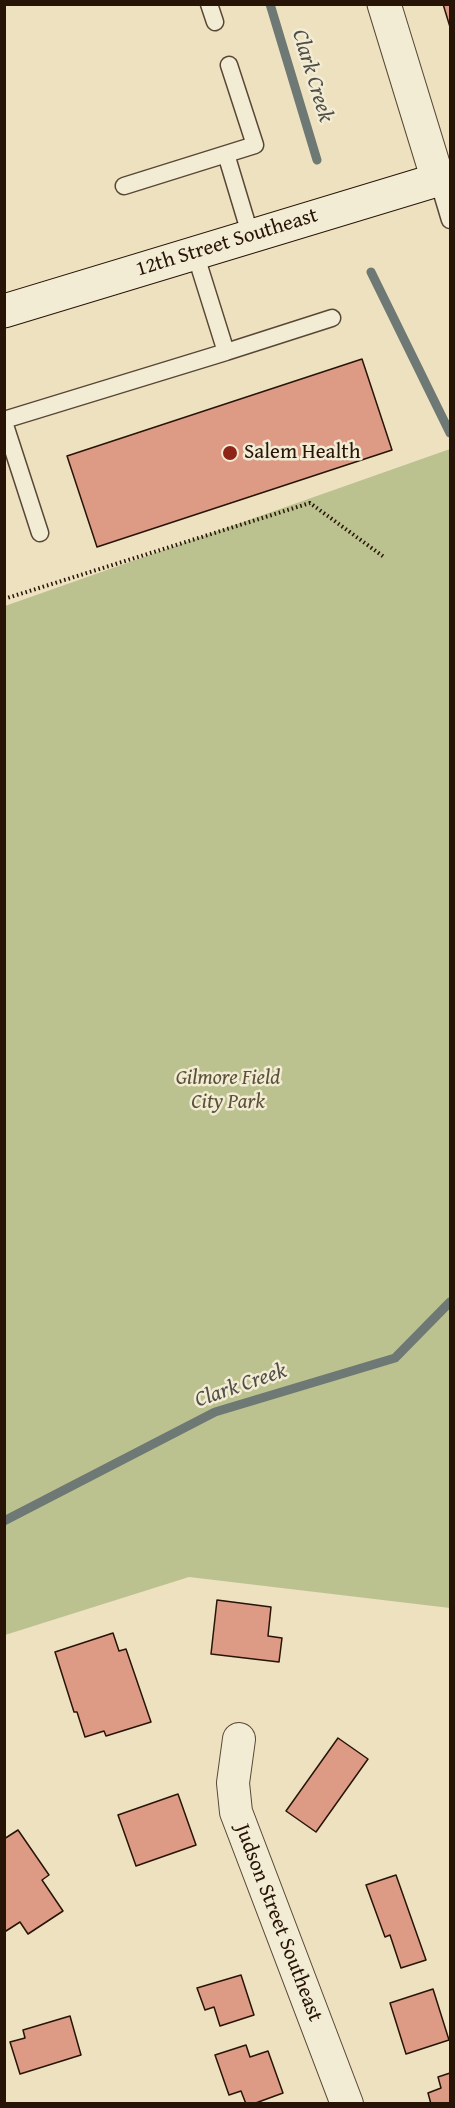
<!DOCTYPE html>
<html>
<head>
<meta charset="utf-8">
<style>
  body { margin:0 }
  #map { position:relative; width:455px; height:2108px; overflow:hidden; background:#ede1bf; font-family:"Gentium Book Plus",serif }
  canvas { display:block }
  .frame { position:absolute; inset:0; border:6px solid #271407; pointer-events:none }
</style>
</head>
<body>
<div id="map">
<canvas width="455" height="2108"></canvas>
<div class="frame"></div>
</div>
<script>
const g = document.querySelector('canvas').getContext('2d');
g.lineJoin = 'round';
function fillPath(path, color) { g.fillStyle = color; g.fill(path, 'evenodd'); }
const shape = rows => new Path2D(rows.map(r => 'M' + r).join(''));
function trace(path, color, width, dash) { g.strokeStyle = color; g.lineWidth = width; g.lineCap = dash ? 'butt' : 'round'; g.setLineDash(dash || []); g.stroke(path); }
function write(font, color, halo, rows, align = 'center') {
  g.font = font + ' "Gentium Book Plus",serif'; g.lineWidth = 5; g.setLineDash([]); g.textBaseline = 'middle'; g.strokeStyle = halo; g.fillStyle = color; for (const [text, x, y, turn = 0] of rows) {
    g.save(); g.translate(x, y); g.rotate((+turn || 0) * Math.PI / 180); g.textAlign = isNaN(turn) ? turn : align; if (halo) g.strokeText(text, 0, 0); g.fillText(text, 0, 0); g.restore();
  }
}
fillPath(shape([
  [450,449,450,1608,189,1577,5,1635,5,606]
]), '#bcc28f');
trace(shape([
  [270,4,317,160],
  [371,272,450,433],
  [4,1521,215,1412,395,1358,450,1302]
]), '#6e7874', 9);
const building = shape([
  [443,4,450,4,450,27,443,4],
  [362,359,392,450,97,547,67,456,362,359],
  [217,1600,271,1607,268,1636,282,1638,279,1662,211,1654,217,1600],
  [113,1633,119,1651,126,1649,151,1722,106,1736,104,1731,85,1737,77,1712,74,1712,55,1652,113,1633],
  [338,1738,368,1759,316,1832,286,1811,338,1738],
  [178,1794,196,1845,136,1866,118,1815,178,1794],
  [18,1830,49,1875,42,1880,63,1911,28,1934,20,1922,6,1931,4,1929,4,1839,18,1830],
  [396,1875,426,1960,401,1968,390,1935,385,1937,366,1885,396,1875],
  [241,1975,254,2015,220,2026,214,2007,205,2010,197,1988,241,1975],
  [433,1989,449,2040,406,2054,390,2003,433,1989],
  [70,2016,81,2055,20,2074,10,2042,25,2038,23,2030,70,2016],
  [246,2045,250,2057,268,2051,283,2093,253,2104,246,2104,241,2091,229,2095,215,2055,246,2045],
  [450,2073,450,2104,431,2104,428,2093,441,2088,438,2077,450,2073]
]);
fillPath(building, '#dd9b85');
trace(building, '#271407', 1.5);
const service = shape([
  [209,4,215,22],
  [226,154,251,237],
  [438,180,450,220],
  [124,186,255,145,229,65],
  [226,352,332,318],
  [4,420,226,352,195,253],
  [4,422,40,533]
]);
const minor = shape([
  [239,1739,233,1783,236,1812,347,2104]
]);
const tertiary = shape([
  [384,4,438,180]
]);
const secondary = shape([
  [4,311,450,176]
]);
trace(service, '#584735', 19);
trace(minor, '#584735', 34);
trace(tertiary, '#584735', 35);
trace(secondary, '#271407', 35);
trace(shape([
  [4,599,310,503,384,557]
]), '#271407', 4, [1.5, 3]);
trace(service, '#f3ecd5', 16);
trace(minor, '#f3ecd5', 32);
trace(tertiary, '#f3ecd5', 33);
trace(secondary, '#f3ecd5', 33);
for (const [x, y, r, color] of [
  [230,453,8,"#8f2418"]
]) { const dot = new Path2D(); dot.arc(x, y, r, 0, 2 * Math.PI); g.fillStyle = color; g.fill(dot); trace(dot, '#f3ecd5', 2); }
write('21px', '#271407', '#f3ecd5', [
  ["12th Street Southeast",227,243,-17],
  ["Judson Street Southeast",278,1923,69]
]);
write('21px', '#271407', '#f3ecd5', [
  ["Salem Health",244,453]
], 'left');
write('italic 21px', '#5b5137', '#f3ecd5', [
  ["Gilmore Field",228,1079],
  ["City Park",228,1103]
]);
write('italic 22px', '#504e46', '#f3ecd5', [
  ["Clark Creek",312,76,73],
  ["Clark Creek",241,1386,-19]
]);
</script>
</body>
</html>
